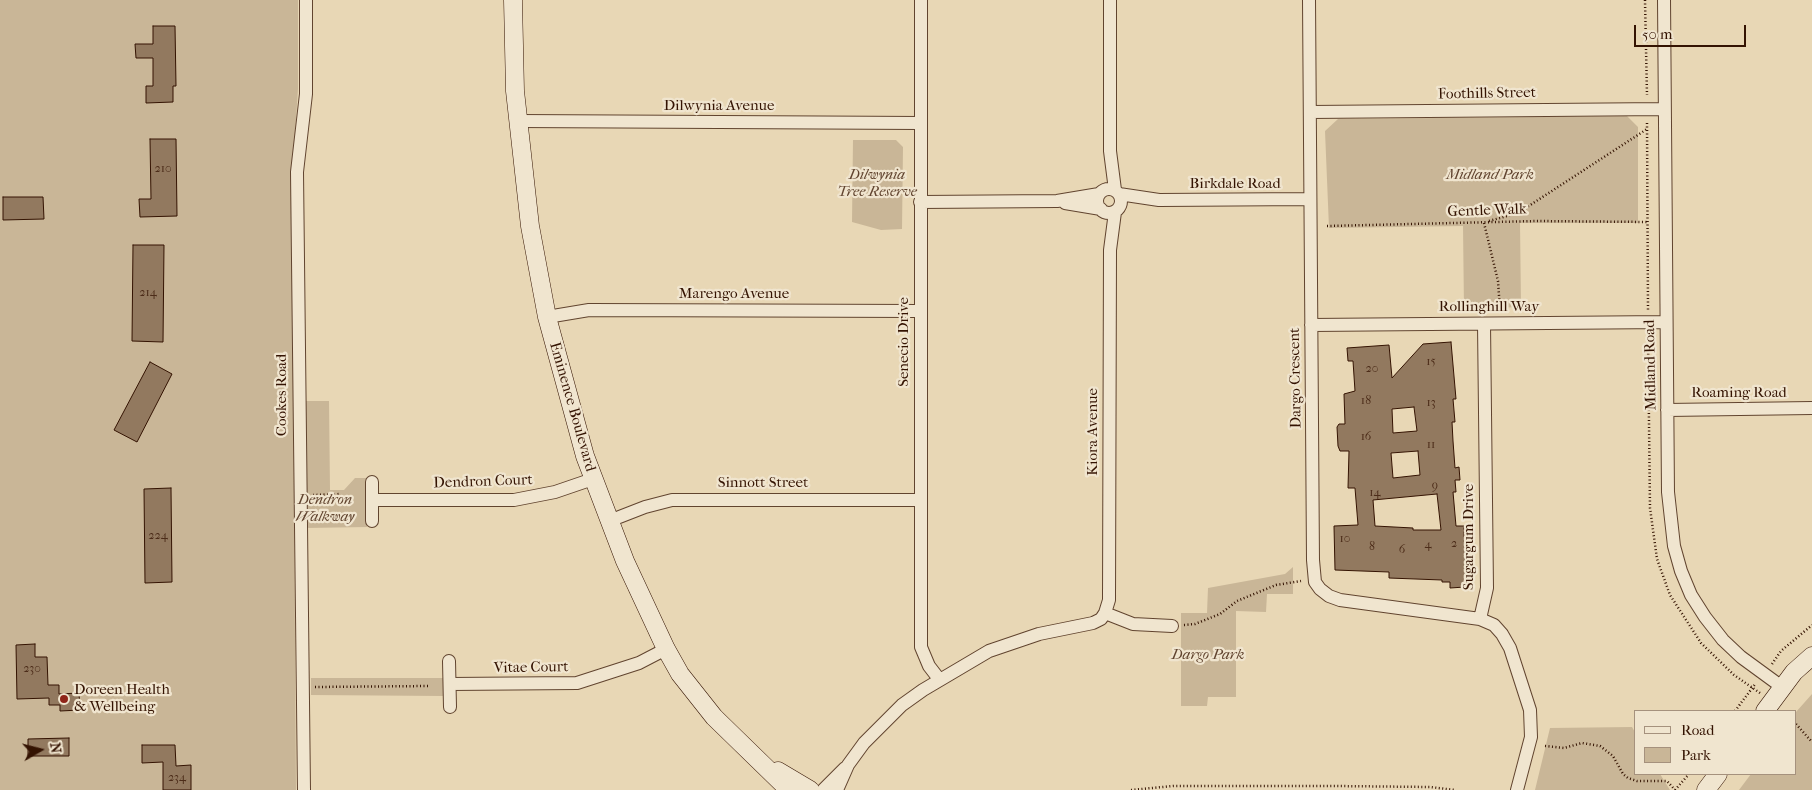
<!DOCTYPE html>
<html>
<head>
<meta charset="utf-8">
<style>
  body { margin:0 }
  #map { position:relative; width:1812px; height:790px; overflow:hidden; background:#e8d7b5; font-family:"IM FELL French Canon",serif }
  canvas { display:block }
  .legend { position:absolute; left:1634px; top:710px; width:162px; height:65px; box-sizing:border-box; background:#f0e5cf; border:1px solid #a5917d; margin:0; padding:6px 9px; list-style:none; font-size:15px; color:#341302 }
  .legend li { display:flex; align-items:center; gap:10px; height:25px }
  .legend b { width:25px; border:1px solid #a5917d }
  .north { position:absolute; left:15px; top:725px; width:50px; height:50px; -webkit-text-stroke:4px #f0e5cf; paint-order:stroke; rotate:82deg; font-size:14px; font-weight:700; line-height:20px; text-align:center; color:#341302 }
  .north::after { content:''; display:block; margin:auto; width:18px; height:22px; background:#341302; clip-path:polygon(50% 0,100% 100%,50% 72%,0 100%) }
  .scale { position:absolute; left:1634px; top:25px; width:112px; height:22px; box-sizing:border-box; border:2px solid #341302; border-top:0; padding-left:6px; font-size:15px; line-height:18px; white-space:nowrap; color:#341302; -webkit-text-stroke:4px #f0e5cf; paint-order:stroke }
</style>
</head>
<body>
<div id="map">
<canvas width="1812" height="790"></canvas>
<ul class="legend">
<li><b style="height:6px;background:#f0e5cf"></b>Road</li>
<li><b style="height:14px;background:#c9b697"></b>Park</li>
</ul>
<div class="north">N</div>
<div class="scale">50 m</div>
</div>
<script>
const g = document.querySelector('canvas').getContext('2d');
g.lineJoin = 'round';
function fillPath(path, color) { g.fillStyle = color; g.fill(path, 'evenodd'); }
const shape = rows => new Path2D(rows.map(r => 'M' + r).join(''));
function trace(path, color, width, dash) { g.strokeStyle = color; g.lineWidth = width; g.lineCap = dash ? 'butt' : 'round'; g.setLineDash(dash || []); g.stroke(path); }
function write(font, color, halo, rows, align = 'center') {
  g.font = font + ' "IM FELL French Canon",serif'; g.lineWidth = 4.5; g.setLineDash([]); g.textBaseline = 'middle'; g.strokeStyle = halo; g.fillStyle = color; for (const [text, x, y, turn = 0] of rows) {
    g.save(); g.translate(x, y); g.rotate((+turn || 0) * Math.PI / 180); g.textAlign = isNaN(turn) ? turn : align; if (halo) g.strokeText(text, 0, 0); g.fillText(text, 0, 0); g.restore();
  }
}
fillPath(shape([
  [0,0,298,0,298,89,292,181,296,790,0,790],
  [1627,116,1638,127,1638,223,1520,223,1521,307,1464,309,1463,226,1329,228,1325,131,1338,119],
  [853,140,896,140,903,147,902,229,881,230,852,222],
  [305,401,329,401,330,490,344,490,355,478,366,478,367,527,306,528],
  [1293,567,1293,594,1267,594,1266,612,1236,611,1236,697,1208,697,1207,706,1181,706,1181,613,1207,613,1208,588,1285,574],
  [311,678,443,678,443,696,311,695],
  [1812,694,1812,790,1739,790,1751,774,1796,774,1796,712],
  [1632,727,1636,734,1636,774,1660,774,1670,790,1535,790,1550,728]
]), '#c9b697');
const building = shape([
  [153,26,175,26,176,86,173,86,173,102,146,103,146,86,153,86,153,58,136,58,135,44,153,44,153,26],
  [150,139,176,139,177,216,140,217,139,199,151,199,150,139],
  [3,197,43,197,44,219,3,220,3,197],
  [133,245,164,245,163,342,132,341,133,245],
  [1451,342,1456,399,1453,399,1455,422,1452,422,1453,441,1455,468,1459,467,1460,480,1455,480,1456,492,1453,492,1456,526,1464,526,1465,587,1450,588,1450,582,1442,582,1442,580,1389,578,1389,572,1335,570,1334,526,1358,525,1355,488,1348,488,1349,451,1340,451,1338,446,1337,427,1339,424,1345,424,1344,394,1355,391,1353,361,1348,361,1347,348,1389,345,1392,378,1423,344,1451,342],
  [1414,407,1417,431,1393,433,1392,409,1414,407],
  [1418,451,1420,475,1393,478,1391,453,1418,451],
  [1437,494,1441,530,1413,530,1413,528,1375,526,1373,500,1437,494],
  [150,362,172,374,137,442,114,430,150,362],
  [171,488,172,582,145,583,144,489,171,488],
  [35,644,35,657,47,657,48,685,59,685,59,694,79,693,80,710,60,711,60,705,49,705,49,698,17,699,16,645,35,644],
  [69,738,69,756,28,756,28,739,69,738],
  [142,745,175,745,176,766,191,765,191,790,163,790,163,762,142,763,142,745]
]);
fillPath(building, '#92795f');
trace(building, '#341302', 1);
const street = shape([
  [921,0,921,647,929,666,939,679],
  [1110,0,1110,151,1115,190],
  [1309,0,1313,560,1315,582,1320,589,1329,596,1340,600,1480,619],
  [1664,0,1668,492,1674,546,1681,571,1691,595,1705,617,1723,640,1741,657,1782,687],
  [1310,112,1664,109],
  [517,121,921,123],
  '1097 201a12 12 0 1 1 24 0a12 12 0 1 1-24 0Z',
  [1119,194,1159,200,1310,199],
  [920,202,1057,201,1099,194],
  [1065,203,1101,209],
  [547,317,589,310,921,311],
  [1484,324,1487,588,1480,619,1494,625,1502,634,1510,648,1530,710,1531,737,1517,790],
  [1311,325,1666,322],
  [1667,410,1812,408],
  [372,500,514,500,555,492,593,479],
  [372,521,372,482],
  [609,521,645,507,672,500,920,500],
  [1105,613,1133,624,1172,626],
  [449,661,450,707],
  [450,684,577,683,639,663,666,649],
  [304,790,297,172,306,94,306,0],
  [823,790,845,768],
  [837,790,848,765,864,743,902,705,923,690,989,651,1039,634,1093,623,1101,619,1105,613,1109,600,1110,250,1115,212]
]);
const secondary = shape([
  [513,0,515,91,530,226,547,317,585,456,625,561,666,649,680,674,714,717,789,790],
  [1765,711,1794,672,1812,656],
  [778,771,810,790],
  [1706,790,1718,774]
]);
trace(street, '#61442f', 14);
trace(secondary, '#341302', 19);
trace(shape([
  [1645,0,1647,95],
  [1647,123,1648,310],
  [1489,221,1518,213,1647,129],
  [1484,223,1498,281,1500,310],
  [1327,226,1537,221,1647,222],
  [1648,336,1650,508,1657,559,1670,595,1701,643,1734,675,1760,693],
  [313,495,341,494],
  [1184,625,1195,624,1220,614,1237,601,1276,585,1301,581],
  [1772,664,1781,651,1812,625],
  [315,687,429,686],
  [1735,711,1756,683],
  [1796,724,1812,742],
  [1545,746,1564,748,1582,743,1600,746,1613,756,1623,774,1628,778,1637,781,1667,781,1675,790],
  [1131,790,1173,786,1334,786,1430,787,1455,790],
  [1675,790,1689,774]
]), '#341302', 2.5, [1, 2.5]);
trace(street, '#f0e5cf', 12);
trace(secondary, '#f0e5cf', 18);
for (const [x, y, r, color] of [
  [64,699,5,"#8f2418"]
]) { const dot = new Path2D(); dot.arc(x, y, r, 0, 2 * Math.PI); g.fillStyle = color; g.fill(dot); trace(dot, '#f0e5cf', 2); }
write('12px', '#4c2c19', null, [
  ["210",163,169],
  ["214",148,293],
  ["15",1431,362],
  ["20",1372,369],
  ["18",1366,401],
  ["13",1431,403],
  ["16",1366,437],
  ["11",1431,445],
  ["9",1435,486],
  ["14",1375,493],
  ["224",158,536],
  ["10",1345,539],
  ["2",1454,544],
  ["4",1428,545],
  ["8",1372,547],
  ["6",1402,550],
  ["230",32,669],
  ["234",177,778]
]);
write('15px', '#341302', '#f0e5cf', [
  ["Foothills Street",1487,94,-1],
  ["Dilwynia Avenue",719,106],
  ["Birkdale Road",1235,184],
  ["Gentle Walk",1487,211,-2],
  ["Marengo Avenue",734,294],
  ["Rollinghill Way",1489,307],
  ["Senecio Drive",904,342,-90],
  ["Midland Road",1651,365,-91],
  ["Dargo Crescent",1296,378,-91],
  ["Roaming Road",1739,393],
  ["Cookes Road",282,395,-90],
  ["Eminence Boulevard",572,407,74],
  ["Kiora Avenue",1093,432,-90],
  ["Dendron Court",483,482,-2],
  ["Sinnott Street",763,483],
  ["Sugargum Drive",1469,537,-90],
  ["Vitae Court",531,668,-1]
]);
write('italic 15px', '#61442f', '#f0e5cf', [
  ["Dilwynia",877,175],
  ["Tree Reserve",877,192],
  ["Midland Park",1490,175],
  ["Dendron",325,500],
  ["Walkway",325,517],
  ["Dargo Park",1208,655]
]);
write('15px', '#341302', '#f0e5cf', [
  ["Doreen Health",74,690],
  ["& Wellbeing",74,707]
], 'left');
</script>
</body>
</html>
